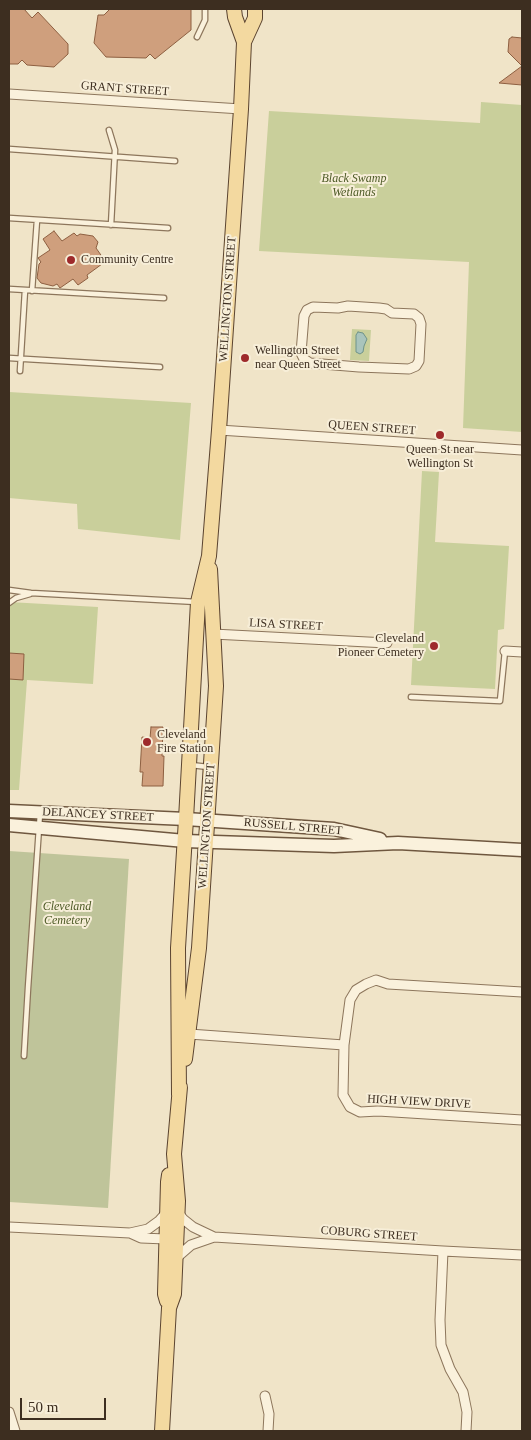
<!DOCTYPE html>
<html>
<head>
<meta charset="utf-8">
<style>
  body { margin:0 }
  #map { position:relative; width:531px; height:1440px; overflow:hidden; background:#f0e4c8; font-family:"Times New Roman",serif }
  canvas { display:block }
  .frame { position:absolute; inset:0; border:10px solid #3d2e20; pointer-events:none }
  .scale { position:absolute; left:20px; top:1398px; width:86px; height:22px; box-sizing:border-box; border:2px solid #3d2e20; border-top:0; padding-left:6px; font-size:15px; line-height:18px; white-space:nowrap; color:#3d2e20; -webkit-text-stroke:4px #f7eed8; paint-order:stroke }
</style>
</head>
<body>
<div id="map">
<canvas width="531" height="1440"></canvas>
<div class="frame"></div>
<div class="scale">50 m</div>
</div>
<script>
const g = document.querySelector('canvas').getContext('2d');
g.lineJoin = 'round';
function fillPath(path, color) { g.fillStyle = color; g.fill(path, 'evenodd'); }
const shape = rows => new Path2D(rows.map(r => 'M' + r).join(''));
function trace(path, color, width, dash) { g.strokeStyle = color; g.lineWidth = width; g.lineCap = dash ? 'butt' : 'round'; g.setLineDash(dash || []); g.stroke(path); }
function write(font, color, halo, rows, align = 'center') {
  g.font = font + ' "Times New Roman",serif'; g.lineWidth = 4; g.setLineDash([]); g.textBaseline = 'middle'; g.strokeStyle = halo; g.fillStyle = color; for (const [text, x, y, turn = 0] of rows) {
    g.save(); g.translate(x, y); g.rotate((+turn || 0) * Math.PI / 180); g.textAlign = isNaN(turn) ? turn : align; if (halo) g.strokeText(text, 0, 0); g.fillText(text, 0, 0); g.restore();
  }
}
fillPath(shape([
  [481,102,522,105,522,432,463,428,469,262,259,251,269,111,480,123],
  [352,329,371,330,369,361,350,360],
  [9,392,191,403,180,540,78,529,77,504,9,498],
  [422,471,439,472,435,542,509,546,504,629,498,630,495,689,411,685],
  [9,602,98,607,93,684,27,680,19,790,9,790]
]), '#c9cf9b');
fillPath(shape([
  [9,851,129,859,108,1208,9,1202]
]), '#bfc49a');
const water = shape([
  [358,332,363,333,367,339,364,346,363,352,360,354,356,352,356,335,358,332]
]);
fillPath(water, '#a9c4bc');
trace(water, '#6f938a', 1);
const building = shape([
  [9,9,24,9,32,18,38,12,68,44,68,54,54,67,27,65,22,60,18,64,9,64,9,9],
  [110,9,191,9,191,30,155,59,150,54,146,58,106,57,94,43,98,15,104,15,110,9],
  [512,37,522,38,522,85,499,83,522,66,508,52,509,39,512,37],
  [54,231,62,241,74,233,77,236,80,234,93,236,98,242,96,248,103,258,102,264,87,275,88,278,78,285,73,279,60,288,57,284,53,286,41,283,37,278,39,264,41,262,38,258,50,250,43,239,54,231],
  [9,653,24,654,23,680,9,679,9,653],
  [151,727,163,727,162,756,164,756,163,786,142,786,143,772,140,772,142,737,150,738,151,727]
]);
fillPath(building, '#cf9f7d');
trace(building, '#8d5f41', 1);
const lane = shape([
  [197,37,205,20,205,9],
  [109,130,115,150,111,225],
  [9,149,175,161],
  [9,218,168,228],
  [9,289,164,298],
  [32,291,37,220],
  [9,358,160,367],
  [20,371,25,290],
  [9,590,31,593,197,602],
  [9,603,16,598,30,594],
  [411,697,500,701,505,651],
  [191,765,208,767],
  [24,1056,28,988,40,813]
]);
const street = shape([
  [9,94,241,109],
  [348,306,379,308,386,309,392,313,414,314,419,318,421,324,419,361,416,366,409,369,359,367,310,363,304,359,301,353,304,316,307,310,313,307,338,308,348,306],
  [219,430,522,450],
  [213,634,387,643],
  [505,651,522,652],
  [189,1034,344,1045,350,1000,356,990,366,984,376,980,388,984,522,992],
  [344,1045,343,1095,350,1107,360,1112,378,1111,522,1120],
  [177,1211,183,1219,193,1227,214,1237],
  [9,1227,130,1233,148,1229,159,1221,167,1212],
  [130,1233,141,1238,166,1239,171,1237],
  [443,1251,440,1320,441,1345,450,1369,463,1392,467,1412,466,1431],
  [175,1259,191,1245,214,1237,443,1251,522,1255],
  [265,1396,269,1414,268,1431],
  [9,1412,15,1431]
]);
const secondary = shape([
  [9,811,186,819,334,829,380,839],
  [9,825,185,841,334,846,398,843,522,850]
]);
const primary = shape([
  [244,42,255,18,255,9],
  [185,1059,199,948,216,686,210,569],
  [179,1095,178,948,186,819,198,602,209,556,219,430,241,109,244,42,235,17,234,9],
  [167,1301,165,1294,168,1182,169,1175],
  [162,1431,169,1308,174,1294,178,1201,174,1154,180,1087]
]);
trace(lane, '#8d765c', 7);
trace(street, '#8d765c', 11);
trace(secondary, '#6f573f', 15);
trace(primary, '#5b4430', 16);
trace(lane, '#faf1dc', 4.5);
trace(street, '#faf1dc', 9);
trace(secondary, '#faf1dc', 12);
trace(primary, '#f3d9a0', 14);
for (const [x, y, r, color] of [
  [71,260,5,"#9e2a2b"],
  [245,358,5,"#9e2a2b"],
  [440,435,5,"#9e2a2b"],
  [434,646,5,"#9e2a2b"],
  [147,742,5,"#9e2a2b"]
]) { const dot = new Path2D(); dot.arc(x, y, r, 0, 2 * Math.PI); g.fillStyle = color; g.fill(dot); trace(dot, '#f7eed8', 2); }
write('12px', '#3d2e20', '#f7eed8', [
  ["GRANT STREET",125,89,4],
  ["WELLINGTON STREET",228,299,-86],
  ["QUEEN STREET",372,428,4],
  ["LISA STREET",286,625,3],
  ["DELANCEY STREET",98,815,3],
  ["WELLINGTON STREET",207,826,-86],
  ["RUSSELL STREET",293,827,5],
  ["HIGH VIEW DRIVE",419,1102,3],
  ["COBURG STREET",369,1234,4]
]);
write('italic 12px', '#4d5a26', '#f7eed8', [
  ["Black Swamp",354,179],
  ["Wetlands",354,193],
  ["Cleveland",67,907],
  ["Cemetery",67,921]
]);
write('12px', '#3d2e20', '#f7eed8', [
  ["Community Centre",81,260],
  ["Wellington Street",255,351],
  ["near Queen Street",255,365],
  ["Queen St near",440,450,"center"],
  ["Wellington St",440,464,"center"],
  ["Cleveland",424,639,"right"],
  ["Pioneer Cemetery",424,653,"right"],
  ["Cleveland",157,735],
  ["Fire Station",157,749]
], 'left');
</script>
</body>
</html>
